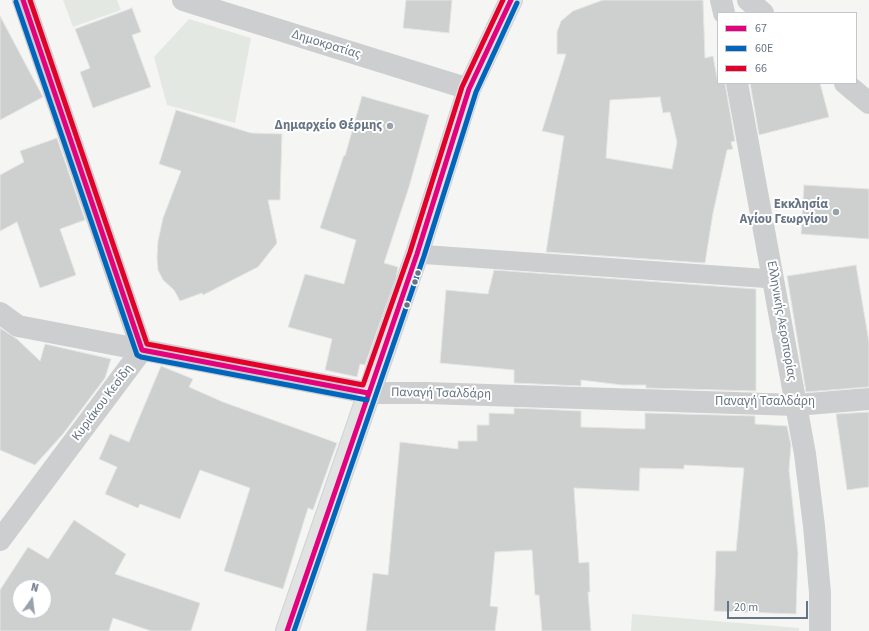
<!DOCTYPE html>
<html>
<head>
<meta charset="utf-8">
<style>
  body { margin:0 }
  #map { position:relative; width:869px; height:631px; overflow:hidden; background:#f5f6f4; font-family:"Source Sans 3",sans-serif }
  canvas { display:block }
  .legend { position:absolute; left:717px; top:12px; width:140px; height:72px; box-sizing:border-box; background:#fff; border:1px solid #c2c7ce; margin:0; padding:5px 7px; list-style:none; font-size:12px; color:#667484 }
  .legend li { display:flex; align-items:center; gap:8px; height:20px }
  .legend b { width:20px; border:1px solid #c2c7ce }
  .north { position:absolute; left:12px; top:579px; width:40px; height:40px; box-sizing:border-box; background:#fff; border:1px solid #c2c7ce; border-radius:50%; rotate:14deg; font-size:11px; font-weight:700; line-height:16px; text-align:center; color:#667484 }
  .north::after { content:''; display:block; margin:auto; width:14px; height:18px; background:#98a2ab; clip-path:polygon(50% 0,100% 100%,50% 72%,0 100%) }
  .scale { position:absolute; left:727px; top:601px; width:81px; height:18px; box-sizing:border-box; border:2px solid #667484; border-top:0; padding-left:5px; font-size:12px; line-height:14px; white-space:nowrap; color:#667484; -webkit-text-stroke:3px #fff; paint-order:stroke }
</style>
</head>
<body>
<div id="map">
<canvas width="869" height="631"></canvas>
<ul class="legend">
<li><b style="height:5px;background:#e5007d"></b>67</li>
<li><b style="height:5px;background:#0065bd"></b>60Ε</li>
<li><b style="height:5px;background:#e4002b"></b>66</li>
</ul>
<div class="north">N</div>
<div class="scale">20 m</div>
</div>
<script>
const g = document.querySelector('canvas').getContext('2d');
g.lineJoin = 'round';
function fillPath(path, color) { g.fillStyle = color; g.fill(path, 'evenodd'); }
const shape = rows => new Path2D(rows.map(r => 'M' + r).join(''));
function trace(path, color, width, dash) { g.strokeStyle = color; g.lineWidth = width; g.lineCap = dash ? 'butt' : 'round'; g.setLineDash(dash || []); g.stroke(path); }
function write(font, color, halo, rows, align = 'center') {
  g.font = font + ' "Source Sans 3",sans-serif'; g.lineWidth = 4; g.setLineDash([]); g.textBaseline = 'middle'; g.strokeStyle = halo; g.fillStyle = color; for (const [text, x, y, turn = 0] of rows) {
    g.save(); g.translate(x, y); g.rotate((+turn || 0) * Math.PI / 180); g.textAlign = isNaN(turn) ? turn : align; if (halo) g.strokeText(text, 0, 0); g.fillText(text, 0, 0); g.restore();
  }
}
fillPath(shape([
  [63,0,117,0,121,10,73,27],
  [189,19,251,38,235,123,167,105,154,57],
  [632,614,799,628,799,631,631,631]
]), '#e4e8e2');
const building = shape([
  [406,0,452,0,449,33,403,28,406,0],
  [603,0,703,0,705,58,713,56,718,83,725,83,735,141,731,142,733,149,727,150,713,213,705,263,546,252,564,136,542,131,566,54,557,54,557,32,561,21,573,11,603,0],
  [660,97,663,113,670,112,677,142,672,169,606,158,610,100,660,97],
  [132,8,141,32,132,35,151,87,93,108,80,72,90,68,75,29,132,8],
  [0,16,43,97,0,120,0,16],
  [750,83,820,83,829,117,759,135,750,83],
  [362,96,429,115,409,187,384,263,398,267,396,278,365,365,360,364,357,377,325,370,332,339,288,327,305,274,344,284,356,240,320,228,344,155,345,156,362,96],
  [176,110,251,133,282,134,280,200,268,200,277,243,258,267,203,295,202,293,180,301,174,290,163,280,158,270,157,258,158,241,163,218,181,171,159,164,176,110],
  [57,138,85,220,60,229,76,275,40,288,17,222,0,231,0,175,24,162,20,151,57,138],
  [804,185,869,189,869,239,801,234,804,185],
  [856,265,869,342,869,387,806,392,787,276,856,265],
  [494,270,756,289,756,391,646,388,646,385,622,385,581,380,581,386,514,383,514,370,440,363,446,290,488,294,494,270],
  [0,328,17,339,40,361,45,344,111,359,105,378,63,434,35,465,0,450,0,328],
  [161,366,193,379,189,387,223,402,337,443,313,510,308,508,283,589,224,571,250,488,200,470,180,519,140,504,138,508,105,494,117,467,99,459,110,434,129,442,161,366],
  [514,408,581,411,581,427,645,429,645,413,755,416,755,424,787,426,791,445,789,470,798,553,796,614,714,611,716,551,736,551,744,468,684,465,684,469,640,468,639,491,574,488,579,563,589,562,590,592,588,592,591,631,542,631,539,595,535,595,532,550,495,552,490,606,498,607,495,631,366,631,373,573,388,575,400,442,458,449,458,441,477,441,477,425,489,425,489,413,514,414,514,408],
  [869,412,869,487,847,490,836,414,869,412],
  [74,520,126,554,115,574,200,603,191,631,151,631,113,618,109,631,0,631,0,590,28,547,48,559,74,520],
  [20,587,44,587,44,611,20,611,20,587]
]);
fillPath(building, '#ced0d0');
trace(building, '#e4e5e4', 1);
const secondary = shape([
  [287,631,417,254,469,89,511,0]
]);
trace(secondary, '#d1d2d3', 24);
trace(shape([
  [417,254,773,279]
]), '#cdcecf', 19);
trace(shape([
  [183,0,469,89],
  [721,0,724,13],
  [748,0,763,13],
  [737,83,805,454,814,526,820,593,820,631],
  [845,83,869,103],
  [368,393,426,393,796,405,869,399],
  [0,540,142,350,23,0]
]), '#cdcecf', 22);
trace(shape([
  [0,313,18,326,368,393]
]), '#cdcecf', 22);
trace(secondary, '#e1e2e2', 22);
trace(shape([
  [23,0,142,350,368,393],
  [287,631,417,254,469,89,511,0]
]), '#e5007d', 5);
trace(shape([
  [16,2,137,355,141,357,367,400],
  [294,631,424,256,476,92,517,3]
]), '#0065bd', 5);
trace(shape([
  [30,0,147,344,363,385,410,252,462,87,503,0]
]), '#e4002b', 5);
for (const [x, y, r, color] of [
  [390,126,4,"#98a2ab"],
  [836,212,4,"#98a2ab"],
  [418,273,3.5,"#667484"],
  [415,282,3.5,"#667484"],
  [407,305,3.5,"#667484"]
]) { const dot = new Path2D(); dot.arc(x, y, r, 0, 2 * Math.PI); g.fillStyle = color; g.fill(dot); trace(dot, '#fff', 1.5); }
write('13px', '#667484', '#fff', [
  ["Δημοκρατίας",326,45,17],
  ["Ελληνικής Αεροπορίας",781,321,80],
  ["Παναγή Τσαλδάρη",441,394,1],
  ["Παναγή Τσαλδάρη",765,402],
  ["Κυριάκου Κεσίδη",103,403,-53]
]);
write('bold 13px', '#667484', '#fff', [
  ["Δημαρχείο Θέρμης",382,126],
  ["Εκκλησία",828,205],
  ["Αγίου Γεωργίου",828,220]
], 'right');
</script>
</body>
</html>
